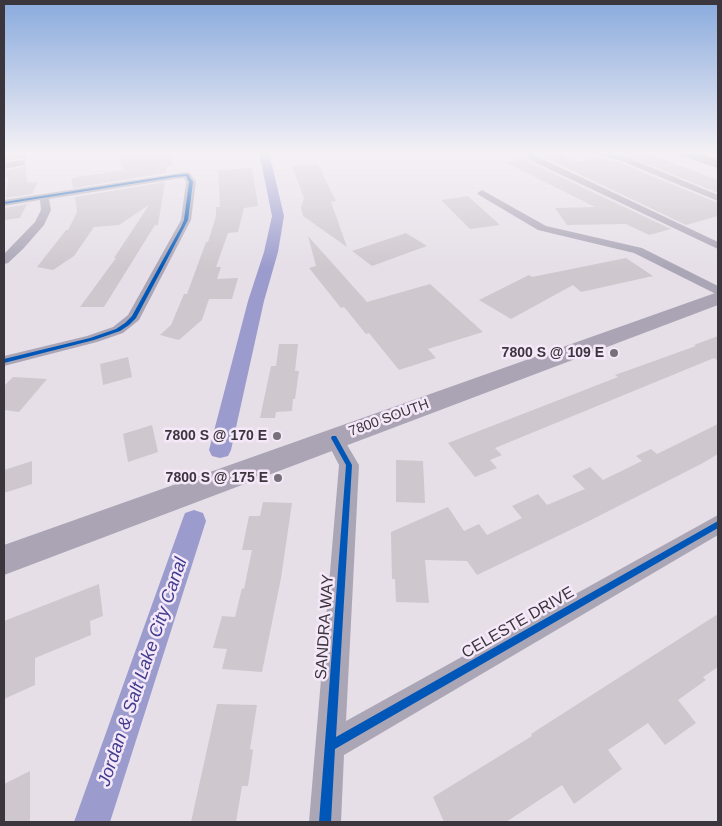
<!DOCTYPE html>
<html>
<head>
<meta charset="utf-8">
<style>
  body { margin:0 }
  #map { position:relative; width:722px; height:826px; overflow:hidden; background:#e6dfe8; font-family:Arial,sans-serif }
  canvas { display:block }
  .frame { position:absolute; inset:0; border:5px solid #3b363d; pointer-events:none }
</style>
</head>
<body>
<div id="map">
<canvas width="722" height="826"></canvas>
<div class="frame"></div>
</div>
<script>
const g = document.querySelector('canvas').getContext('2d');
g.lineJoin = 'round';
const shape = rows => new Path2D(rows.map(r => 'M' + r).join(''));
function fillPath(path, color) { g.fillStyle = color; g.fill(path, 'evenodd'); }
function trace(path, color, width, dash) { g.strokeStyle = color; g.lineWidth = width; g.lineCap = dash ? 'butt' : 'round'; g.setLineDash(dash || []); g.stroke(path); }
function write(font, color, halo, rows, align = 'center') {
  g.font = font + ' Arial,sans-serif'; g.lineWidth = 5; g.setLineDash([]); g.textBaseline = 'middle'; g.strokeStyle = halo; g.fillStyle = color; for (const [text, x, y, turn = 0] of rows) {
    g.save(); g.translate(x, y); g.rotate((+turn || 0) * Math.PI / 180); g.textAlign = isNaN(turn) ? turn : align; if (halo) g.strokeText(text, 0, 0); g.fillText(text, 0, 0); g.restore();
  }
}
fillPath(shape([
  [259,152,269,152,284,216,278,252,264,301,231,450,228,456,220,458,212,456,209,450,248,301,264,252,272,216,259,152],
  [194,510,203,513,206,521,110,822,74,822,182,521,185,513,194,510]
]), '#9b9ccd');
fillPath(shape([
  [27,152,26,160,22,158,4,161,4,155],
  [117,152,166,152,174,165,167,166,166,173,73,188,71,178,124,170],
  [555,152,577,162,599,157,618,162,718,203,718,216,686,225,539,155],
  [627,152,643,152,718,180,718,193,622,154],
  [526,158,529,162,671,229,649,235,626,224,567,225,555,208,595,207,505,162],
  [318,164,336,201,331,202,347,247,303,216,301,208,304,198,292,166],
  [26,166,27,182,38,182,32,194,6,198,8,177,4,178,4,171],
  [252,168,258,206,244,208,238,232,228,233,216,267,221,267,217,279,238,278,232,299,209,299,202,320,179,340,160,335,171,325,184,294,187,294,206,242,208,242,216,216,216,207,220,207,218,170],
  [165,182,158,225,155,225,104,307,80,307,116,258,114,258,149,205,119,225,94,227,74,256,53,270,37,267,66,230,68,230,77,212,75,197],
  [468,196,500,225,470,229,441,200],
  [27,204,20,218,4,220,5,208],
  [406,233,427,246,372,266,352,251],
  [308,236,367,302,430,284,483,332,428,349,436,358,399,370,369,333,366,334,344,307,341,308,309,268,316,266],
  [626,258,653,276,581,292,573,285,511,319,479,300,529,275,532,277],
  [718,336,718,361,714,358,495,448,502,455,490,460,497,468,475,477,448,443,618,377,615,375,696,346,694,345],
  [279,344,298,344,295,371,299,371,295,399,293,399,292,411,276,412,275,418,260,418,271,366,276,366],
  [128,357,132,377,103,385,100,364],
  [13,377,47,379,19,412,4,410,4,386],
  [718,424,718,454,701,464,589,521,477,575,467,561,425,560,429,603,396,602,395,579,392,579,391,532,448,507,464,531,479,524,487,535,522,518,512,506,538,494,547,505,585,489,572,476,590,467,603,480,642,461,636,456,651,449,657,454],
  [152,425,158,452,128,462,123,434],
  [396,460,423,461,425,503,396,502],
  [32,461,32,484,4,493,4,470],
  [263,502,292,503,281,578,262,672,222,669,227,649,213,648,222,616,235,617,242,588,244,589,252,550,242,550,249,516,260,516],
  [99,584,103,616,90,621,91,635,35,658,35,685,4,699,4,621],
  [718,614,718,667,703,677,706,680,678,700,696,723,665,745,648,723,608,750,622,769,574,804,562,785,506,822,444,822,433,797,532,736,531,734],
  [217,704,257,705,250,749,253,750,248,786,242,786,236,822,191,822],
  [30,771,30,822,4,822,4,784]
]), '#cec7ce');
fillPath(shape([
  [524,152,532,152,536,156,718,242,718,249,530,160,524,152],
  [584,152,602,152,624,156,718,195,718,201,619,160,584,152],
  [22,160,25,161,25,165,4,169,4,163,22,160],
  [187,172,190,173,196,182,191,220,139,320,123,333,97,342,4,366,4,356,87,336,113,327,128,315,181,220,186,182,184,178,175,179,49,199,51,210,44,225,23,249,8,263,4,264,4,254,35,222,41,210,40,200,4,206,4,200,187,172],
  [482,190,546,226,642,248,718,286,718,295,634,253,538,230,479,195,477,193,482,190],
  [334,431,340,433,359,465,346,721,718,515,718,535,344,755,341,822,309,822,339,465,325,438,328,433,334,431]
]), '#aba6b6');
fillPath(shape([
  [718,292,718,305,4,575,4,545,718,292]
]), '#aaa4b5');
fillPath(shape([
  [676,152,696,152,718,160,718,168,678,155,676,152]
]), '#a59eb0');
fillPath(shape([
  [188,174,193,182,188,220,136,318,129,325,120,331,94,340,4,363,4,359,90,338,116,329,125,323,132,316,181,227,184,220,189,182,186,176,175,177,4,204,4,202,175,175,188,174],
  [332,436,336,436,352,465,336,737,718,521,718,528,335,749,331,822,319,822,346,465,331,438,332,436]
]), '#0057b8');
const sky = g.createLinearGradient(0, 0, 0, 268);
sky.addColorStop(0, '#89aadd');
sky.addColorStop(0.57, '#f4f1f5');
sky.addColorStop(1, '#f4f1f500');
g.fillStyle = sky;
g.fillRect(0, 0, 722, 268);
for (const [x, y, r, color] of [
  [614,353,5,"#777179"],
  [277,436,5,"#777179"],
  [278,478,5,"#777179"]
]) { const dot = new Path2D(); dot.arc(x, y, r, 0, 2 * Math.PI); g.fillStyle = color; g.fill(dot); trace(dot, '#f5e8f9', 2); }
write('bold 14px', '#3b363d', '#f5e8f9', [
  ["7800 S @ 109 E",604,353],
  ["7800 S @ 170 E",267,436],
  ["7800 S @ 175 E",268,478]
], 'right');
write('14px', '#3b363d', '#f5e8f9', [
  ["7800 SOUTH",389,418,-20]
]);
write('16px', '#3b363d', '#f5e8f9', [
  ["CELESTE DRIVE",518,623,-30],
  ["SANDRA WAY",325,627,-86]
]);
write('italic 18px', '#413e90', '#f5e8f9', [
  ["Jordan & Salt Lake City Canal",143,672,-71]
]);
</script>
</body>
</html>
